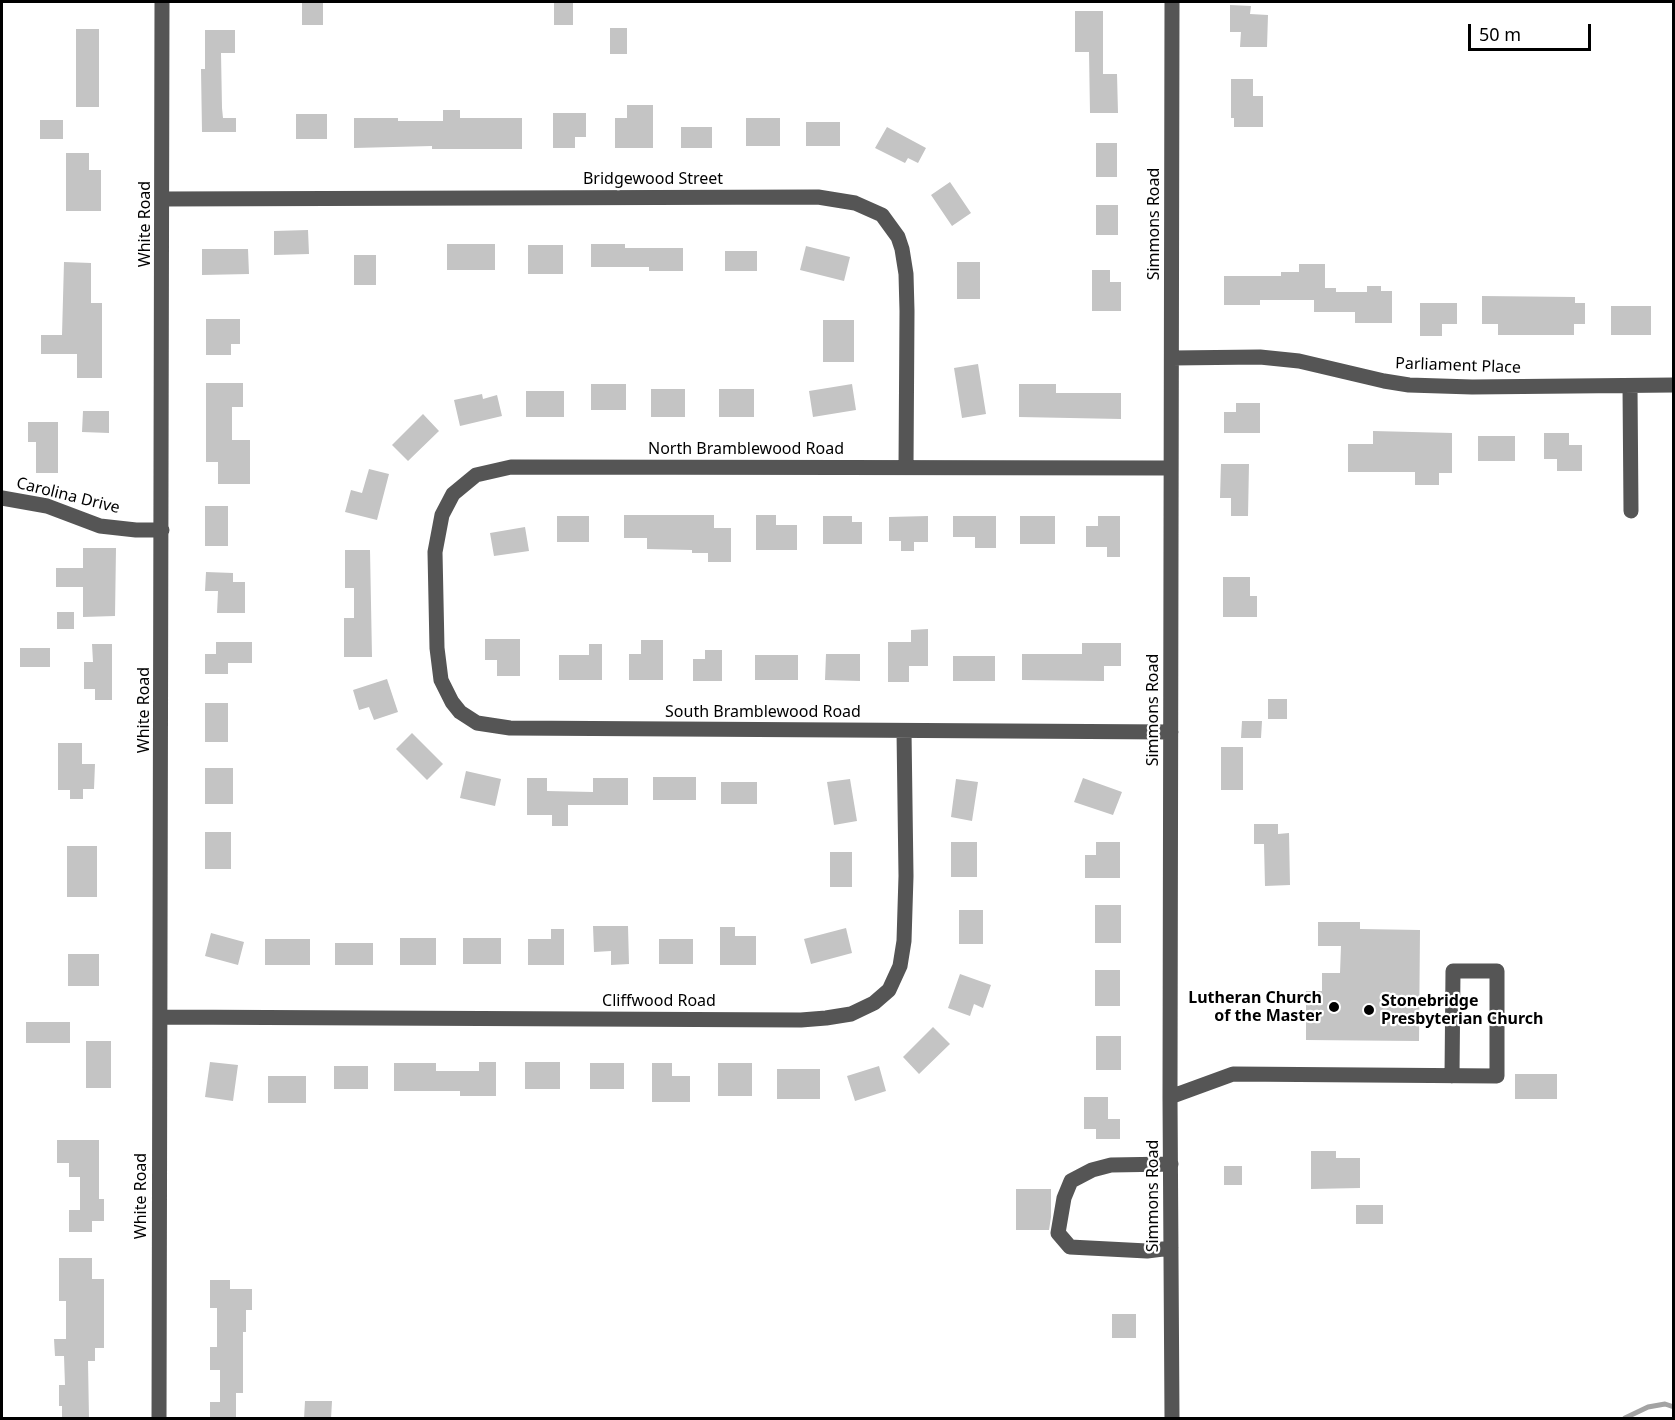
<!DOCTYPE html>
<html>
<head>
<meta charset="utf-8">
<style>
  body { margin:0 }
  #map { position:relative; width:1675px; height:1420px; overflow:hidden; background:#fff; font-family:"Noto Sans",sans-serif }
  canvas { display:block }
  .frame { position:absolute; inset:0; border:3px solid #000; pointer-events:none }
  .scale { position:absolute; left:1468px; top:24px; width:123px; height:27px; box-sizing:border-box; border:3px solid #000; border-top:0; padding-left:8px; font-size:18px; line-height:21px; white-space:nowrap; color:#000; -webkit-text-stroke:4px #fff; paint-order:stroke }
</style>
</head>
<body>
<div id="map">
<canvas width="1675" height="1420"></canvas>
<div class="frame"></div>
<div class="scale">50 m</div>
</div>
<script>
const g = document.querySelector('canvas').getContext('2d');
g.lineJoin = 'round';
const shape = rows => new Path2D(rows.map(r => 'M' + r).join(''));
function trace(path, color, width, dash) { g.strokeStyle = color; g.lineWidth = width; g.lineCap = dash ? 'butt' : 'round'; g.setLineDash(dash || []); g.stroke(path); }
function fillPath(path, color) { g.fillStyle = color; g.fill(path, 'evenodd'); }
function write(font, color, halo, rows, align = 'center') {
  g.font = font + ' "Noto Sans",sans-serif'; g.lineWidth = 4.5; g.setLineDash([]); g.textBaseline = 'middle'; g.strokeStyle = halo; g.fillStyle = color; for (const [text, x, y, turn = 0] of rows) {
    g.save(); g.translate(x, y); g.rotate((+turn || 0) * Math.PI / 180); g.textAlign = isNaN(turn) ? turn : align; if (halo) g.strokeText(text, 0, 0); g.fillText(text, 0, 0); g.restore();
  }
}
trace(shape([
  [1625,1418,1648,1407,1665,1404,1674,1407]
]), '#a3a3a3', 5);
fillPath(shape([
  [302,2,323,2,323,25,302,25],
  [554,2,573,2,573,25,554,25],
  [1230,5,1251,6,1250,14,1268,15,1267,47,1240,47,1241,32,1230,32],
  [1075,11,1103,11,1103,74,1117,74,1118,113,1090,113,1089,52,1075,52],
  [610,28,627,28,627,54,610,54],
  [76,29,99,29,99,107,76,107],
  [205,30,235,30,235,53,221,53,222,108,223,118,236,118,236,132,202,132,201,69,205,69],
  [1231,79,1253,79,1253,96,1263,96,1263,127,1234,127,1234,118,1231,118],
  [627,105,653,105,653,148,615,148,615,118,627,118],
  [443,110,460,110,460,118,522,118,522,149,432,149,432,146,354,148,354,118,398,118,398,121,443,121],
  [553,113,586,113,586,137,575,137,575,148,553,148],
  [296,114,327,114,327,139,296,139],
  [746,118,780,118,780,146,746,146],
  [40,120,63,120,63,139,40,139],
  [806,122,840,122,840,146,806,146],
  [681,127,712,127,712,148,681,148],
  [887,127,926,148,918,163,908,158,905,163,875,148],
  [1096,143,1117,143,1117,177,1096,177],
  [66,153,89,153,89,170,101,170,101,211,66,211],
  [950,182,971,213,952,226,931,195],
  [1096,205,1118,205,1118,235,1096,235],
  [308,230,309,254,274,255,274,231],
  [447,244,495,244,495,270,447,270],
  [591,244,625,244,625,248,683,248,683,271,649,271,649,267,591,267],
  [528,245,563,245,563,274,528,274],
  [806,246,850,257,844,281,800,270],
  [202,249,248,249,249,274,202,275],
  [725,251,757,251,757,271,725,271],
  [354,255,376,255,376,285,354,285],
  [64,262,91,263,91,303,102,303,102,378,77,378,77,354,41,354,41,335,62,335],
  [957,262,980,262,980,299,957,299],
  [1299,264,1325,264,1325,288,1336,288,1336,292,1367,292,1367,286,1381,286,1381,291,1392,291,1392,323,1355,323,1355,312,1314,312,1314,300,1260,300,1260,305,1224,305,1224,276,1281,276,1281,272,1299,272],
  [1092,270,1110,270,1110,282,1121,282,1121,311,1092,311],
  [1482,296,1575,297,1575,303,1585,303,1585,324,1574,324,1574,335,1498,335,1498,324,1482,324],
  [1420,303,1457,303,1457,324,1442,324,1442,336,1420,336],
  [1611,306,1651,306,1651,335,1611,335],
  [206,319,240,319,240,344,231,344,231,355,206,355],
  [823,320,854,320,854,362,823,362],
  [978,364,986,414,962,418,954,368],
  [206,383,243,383,243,407,232,407,232,440,250,440,250,484,218,484,218,462,206,462],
  [591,384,626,384,626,410,591,410],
  [852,384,856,410,813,417,809,391],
  [1019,384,1056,384,1056,393,1121,393,1121,419,1019,417],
  [651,389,685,389,685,417,651,417],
  [719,389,754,389,754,417,719,417],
  [526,391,564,391,564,417,526,417],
  [482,394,483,399,497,395,502,416,460,426,454,400],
  [1236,403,1260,403,1260,433,1224,433,1224,412,1236,412],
  [83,411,109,411,109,433,82,432],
  [423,414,439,431,408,461,392,445],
  [28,422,58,422,58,473,36,473,36,442,28,442],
  [1373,431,1452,433,1452,473,1439,473,1439,485,1415,485,1415,472,1348,472,1348,444,1373,444],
  [1544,433,1569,433,1569,445,1582,445,1582,471,1557,471,1557,459,1544,459],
  [1478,436,1515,436,1515,461,1478,461],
  [1221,464,1249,464,1248,516,1231,516,1231,498,1220,498],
  [369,469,389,474,377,520,345,512,351,490,362,493],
  [205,506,228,506,228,546,205,546],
  [624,515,714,515,714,528,731,528,731,562,708,562,708,553,692,553,692,550,647,549,647,538,624,538],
  [756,515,776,515,776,525,797,525,797,550,756,550],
  [557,516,589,516,589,542,557,542],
  [823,516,852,516,852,522,862,522,862,544,823,544],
  [928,516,928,542,914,542,914,551,901,551,901,541,889,541,889,517],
  [953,516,996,516,996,548,975,548,975,537,953,537],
  [1020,516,1055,516,1055,544,1020,544],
  [1098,516,1120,516,1120,557,1107,557,1107,547,1086,547,1086,526,1098,526],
  [525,527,529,551,494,556,490,533],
  [83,548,116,548,115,616,83,617,83,587,56,587,56,568,83,568],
  [345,550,370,550,372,657,344,657,344,618,354,618,354,588,345,588],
  [206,572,233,573,233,582,245,582,245,613,217,613,218,591,205,591],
  [1223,577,1250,577,1250,596,1257,596,1257,617,1223,617],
  [57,612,74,612,74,629,57,629],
  [928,629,928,666,909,666,909,682,888,682,888,642,911,642,911,630],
  [485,639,520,639,520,676,497,676,497,660,485,660],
  [641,640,663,640,663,680,629,680,629,654,641,654],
  [216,642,252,642,252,663,228,663,228,674,205,674,205,654,216,654],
  [1082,643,1121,643,1121,666,1104,666,1104,681,1022,680,1022,654,1082,654],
  [92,644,112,644,112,700,95,700,95,689,84,689,84,662,93,662],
  [589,644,602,644,602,680,559,680,559,655,589,655],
  [20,648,50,648,50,667,20,667],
  [705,650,722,650,722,681,693,681,693,659,705,659],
  [826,654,860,654,860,681,825,680],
  [755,655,798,655,798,680,755,680],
  [953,656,995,656,995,681,953,681],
  [387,679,398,712,374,720,369,707,359,710,353,690],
  [1268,699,1287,699,1287,719,1268,719],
  [205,703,228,703,228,742,205,742],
  [1242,721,1262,721,1261,738,1241,738],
  [412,733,443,764,427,780,396,749],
  [58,743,82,743,82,764,95,764,94,789,83,789,83,799,70,799,70,790,58,790],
  [1221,747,1243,747,1243,790,1221,790],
  [205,768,233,768,233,804,205,804],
  [466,771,501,779,495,806,460,798],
  [653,777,696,777,696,800,653,800],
  [527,778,547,778,547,791,593,792,593,778,628,778,628,805,568,805,568,826,552,826,552,815,527,815],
  [1083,778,1122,792,1113,815,1074,802],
  [850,779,857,821,834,825,827,782],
  [956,779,978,782,972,821,951,817],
  [721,782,757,782,757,804,721,804],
  [1254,824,1278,824,1278,834,1289,833,1290,885,1265,886,1264,844,1254,844],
  [205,832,231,832,231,869,205,869],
  [951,842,977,842,977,877,951,877],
  [1096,842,1120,842,1120,878,1085,878,1085,855,1096,855],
  [67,846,97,846,97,897,67,897],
  [830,852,852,852,852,887,830,887],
  [1095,905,1121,905,1121,943,1095,943],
  [959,910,983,910,983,944,959,944],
  [1318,922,1360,922,1360,929,1420,930,1419,1041,1306,1040,1306,991,1322,991,1322,973,1340,973,1341,946,1318,946],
  [593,926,628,926,629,964,611,965,611,951,594,952],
  [720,927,735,927,735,936,756,936,756,965,720,965],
  [846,928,852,953,811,964,804,939],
  [551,929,564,929,564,965,528,965,528,939,551,939],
  [211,933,244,942,238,965,205,956],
  [400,938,436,938,436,965,400,965],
  [463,938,501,938,501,964,463,964],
  [265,939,310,939,310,965,265,965],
  [659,939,693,939,693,964,659,964],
  [335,943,373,943,373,965,335,965],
  [68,954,99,954,99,986,68,986],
  [1095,970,1120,970,1120,1006,1095,1006],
  [960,974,991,985,983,1008,974,1004,970,1016,948,1008],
  [26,1022,70,1022,70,1043,26,1043],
  [933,1027,950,1044,919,1074,903,1057],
  [1096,1036,1121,1036,1121,1070,1096,1070],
  [86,1041,111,1041,111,1088,86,1088],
  [210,1062,238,1065,233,1101,205,1097],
  [479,1062,496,1062,496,1096,460,1096,460,1091,394,1091,394,1063,436,1063,436,1071,479,1071],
  [525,1062,560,1062,560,1089,525,1089],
  [590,1063,624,1063,624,1089,590,1089],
  [652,1063,672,1063,672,1076,690,1076,690,1102,652,1102],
  [718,1063,752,1063,752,1096,718,1096],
  [334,1066,368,1066,368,1089,334,1089],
  [879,1066,886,1091,855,1101,847,1076],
  [777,1069,820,1069,820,1099,777,1099],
  [1515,1074,1557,1074,1557,1099,1515,1099],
  [268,1076,306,1076,306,1103,268,1103],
  [1084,1097,1108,1097,1108,1119,1120,1119,1120,1139,1096,1139,1096,1129,1084,1129],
  [57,1140,99,1140,99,1199,104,1199,104,1221,92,1221,92,1232,69,1232,69,1210,80,1210,80,1177,69,1177,69,1163,57,1163],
  [1311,1151,1336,1151,1336,1158,1360,1158,1360,1188,1311,1189],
  [1224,1166,1242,1166,1242,1185,1224,1185],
  [1016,1189,1051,1189,1051,1217,1049,1230,1016,1230],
  [1356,1205,1383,1205,1383,1224,1356,1224],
  [59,1258,92,1258,92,1279,104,1279,104,1348,95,1348,95,1361,88,1361,89,1419,62,1419,62,1406,59,1406,59,1385,65,1385,64,1356,55,1356,54,1339,66,1339,66,1301,59,1301],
  [210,1280,230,1280,230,1289,252,1289,252,1310,246,1310,246,1332,243,1332,243,1393,236,1393,236,1419,210,1419,210,1402,220,1402,220,1370,210,1370,210,1347,217,1347,217,1308,210,1308],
  [1112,1314,1136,1314,1136,1338,1112,1338],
  [305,1401,332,1401,331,1419,304,1419]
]), '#c4c4c4');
trace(shape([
  [163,199,818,197,855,203,882,215,898,237,902,249,906,274,907,311,906,467],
  [1172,358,1260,357,1299,361,1384,381,1409,385,1472,387,1674,385],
  [1630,386,1631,511],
  [1171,468,511,467,476,475,453,494,442,515,435,552,437,648,441,680,452,702,460,712,477,723,510,728,1171,732],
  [2,498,47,506,100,526,136,530,162,530],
  [160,1017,801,1020,826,1018,851,1014,874,1003,889,990,900,966,904,941,906,876,904,731],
  [1170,1097,1233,1074,1497,1076,1497,971,1453,971,1452,1076],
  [1171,1164,1111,1165,1092,1170,1071,1181,1064,1198,1058,1233,1070,1247,1147,1251,1171,1248],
  [159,1418,162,2],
  [1172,1418,1170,1097,1172,2]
]), '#555', 15);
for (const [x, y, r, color] of [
  [1334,1007,6,"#000"],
  [1369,1010,6,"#000"]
]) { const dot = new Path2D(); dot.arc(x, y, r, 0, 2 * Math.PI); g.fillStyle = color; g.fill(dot); trace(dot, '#fff', 2); }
write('16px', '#000', '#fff', [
  ["Bridgewood Street",653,179],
  ["White Road",145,224,-90],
  ["Simmons Road",1154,224,-90],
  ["Parliament Place",1458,366,2],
  ["North Bramblewood Road",746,449],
  ["Carolina Drive",68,496,14],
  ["White Road",144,710,-90],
  ["Simmons Road",1153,710,-90],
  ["South Bramblewood Road",763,712],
  ["Cliffwood Road",659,1001],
  ["White Road",141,1196,-90],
  ["Simmons Road",1153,1196,-90]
]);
write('bold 16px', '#000', '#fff', [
  ["Lutheran Church",1322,998],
  ["of the Master",1322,1016],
  ["Stonebridge",1381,1001,"left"],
  ["Presbyterian Church",1381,1019,"left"]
], 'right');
</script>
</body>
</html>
